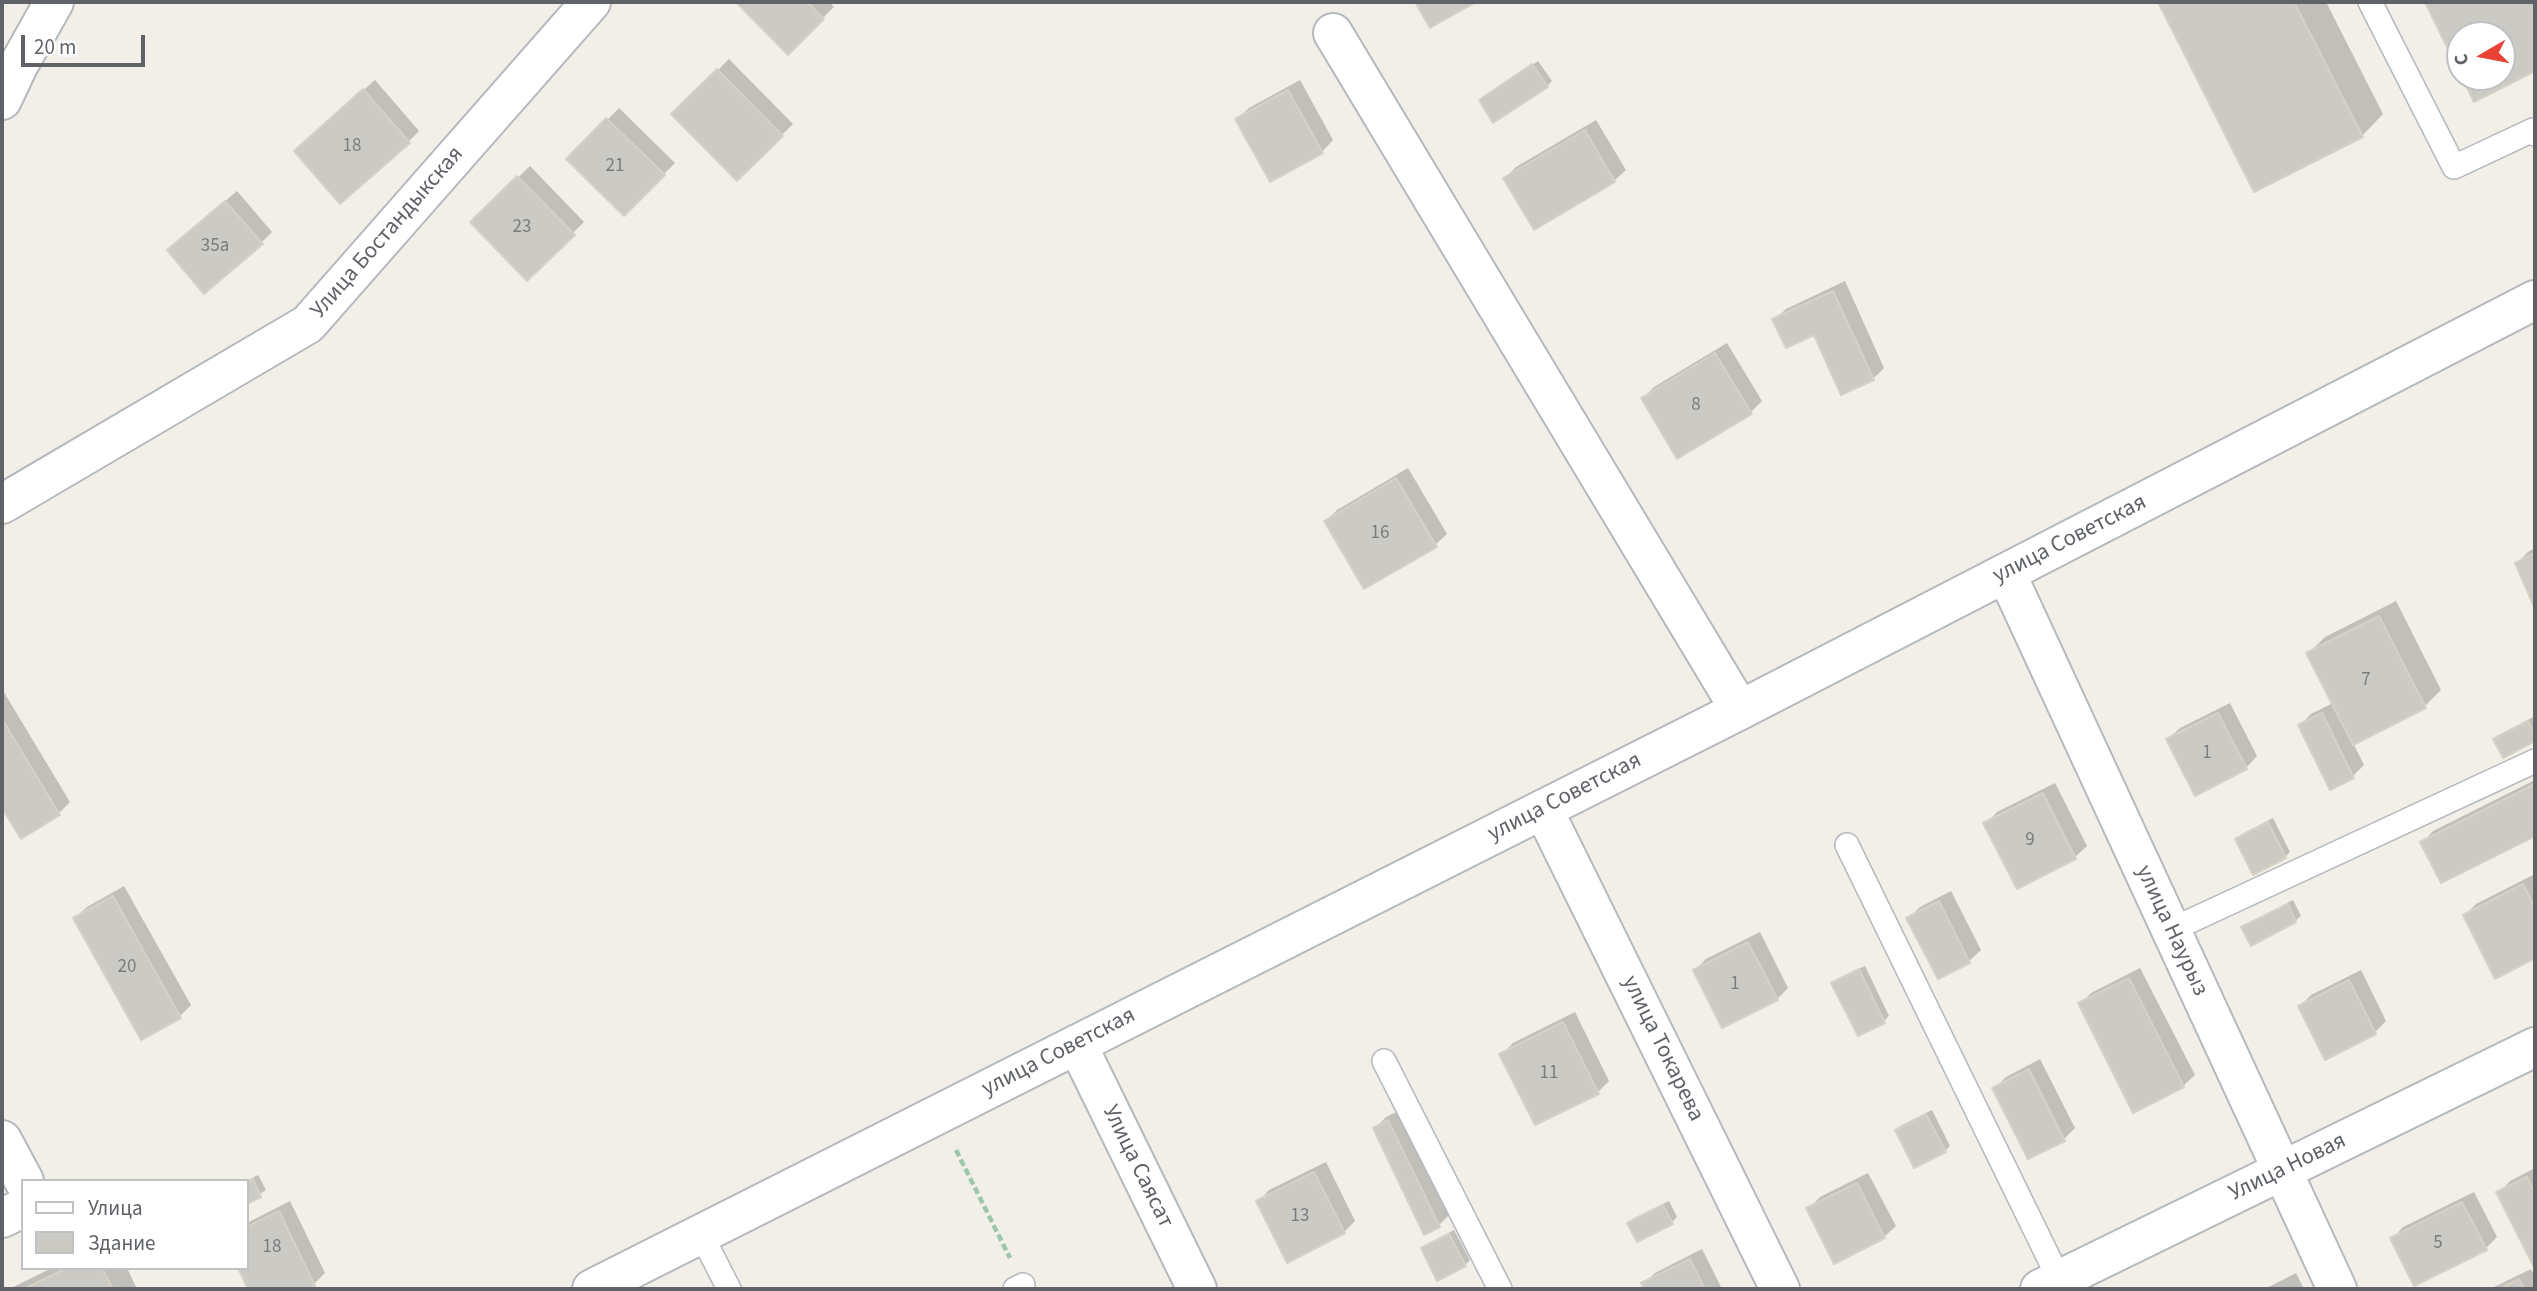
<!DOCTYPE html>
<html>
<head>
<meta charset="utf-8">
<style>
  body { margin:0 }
  #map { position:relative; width:2537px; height:1291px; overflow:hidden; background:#f1efe8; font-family:"Source Sans 3",sans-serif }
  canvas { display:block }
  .frame { position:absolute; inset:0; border:4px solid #5f6368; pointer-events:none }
  .legend { position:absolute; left:21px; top:1179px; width:228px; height:91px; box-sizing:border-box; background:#fff; border:2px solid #bfc1c3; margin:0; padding:9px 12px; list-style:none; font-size:21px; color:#5f6368 }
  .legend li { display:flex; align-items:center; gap:14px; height:35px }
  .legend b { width:35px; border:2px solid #bfc1c3 }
  .north { position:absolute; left:2446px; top:21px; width:70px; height:70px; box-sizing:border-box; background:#fff; border:2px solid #bfc1c3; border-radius:50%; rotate:260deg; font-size:19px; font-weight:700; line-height:28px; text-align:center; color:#5f6368 }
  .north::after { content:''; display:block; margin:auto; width:24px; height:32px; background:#ea4335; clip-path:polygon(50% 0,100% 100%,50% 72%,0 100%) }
  .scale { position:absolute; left:21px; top:35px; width:124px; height:32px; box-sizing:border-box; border:4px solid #5f6368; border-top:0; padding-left:9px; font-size:21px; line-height:24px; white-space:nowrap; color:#5f6368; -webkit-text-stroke:5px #fff; paint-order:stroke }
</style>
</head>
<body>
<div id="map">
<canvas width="2537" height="1291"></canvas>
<div class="frame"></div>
<ul class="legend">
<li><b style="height:9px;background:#fff"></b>Улица</li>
<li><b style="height:19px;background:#cccac5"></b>Здание</li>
</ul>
<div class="north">С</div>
<div class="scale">20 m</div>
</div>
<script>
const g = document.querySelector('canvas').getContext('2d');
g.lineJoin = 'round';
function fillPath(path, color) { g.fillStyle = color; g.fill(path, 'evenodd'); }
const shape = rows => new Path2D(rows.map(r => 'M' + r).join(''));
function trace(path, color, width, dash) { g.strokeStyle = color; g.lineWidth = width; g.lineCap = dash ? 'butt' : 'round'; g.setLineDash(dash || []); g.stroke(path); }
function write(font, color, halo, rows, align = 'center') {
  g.font = font + ' "Source Sans 3",sans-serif'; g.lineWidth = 6; g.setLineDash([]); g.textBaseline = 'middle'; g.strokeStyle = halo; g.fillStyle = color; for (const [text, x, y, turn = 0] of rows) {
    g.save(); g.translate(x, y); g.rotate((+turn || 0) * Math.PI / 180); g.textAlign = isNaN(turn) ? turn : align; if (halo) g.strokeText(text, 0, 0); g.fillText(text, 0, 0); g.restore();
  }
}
fillPath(shape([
  [739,2,829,2,834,7,788,52],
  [2160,2,2326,2,2383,114,2362,136,2255,190],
  [2427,2,2535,2,2535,69,2475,99,2464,77,2502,77,2502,35,2460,35,2460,70],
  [729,59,793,124,737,179,674,114],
  [1538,61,1552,81,1547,86,1481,100],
  [375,80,419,131,408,142,307,140],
  [1300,80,1333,140,1322,152,1237,119,1249,108],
  [619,108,675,163,624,214,569,159],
  [1596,120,1626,170,1614,181,1505,178,1516,167],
  [530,166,584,222,527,278,472,222],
  [237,191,272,232,261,243,181,239],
  [1845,281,1884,368,1873,379,1814,333,1774,320,1786,309],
  [1727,343,1762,401,1751,412,1643,398,1654,387],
  [1408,468,1447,534,1435,545,1326,521,1337,510],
  [2535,548,2535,605,2517,563,2528,552],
  [2396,601,2441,690,2425,706,2353,743,2364,765,2353,776,2300,725,2311,714,2333,703,2308,654,2325,637],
  [2,689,70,802,59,813,21,836,2,804],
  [2230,703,2257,756,2246,768,2168,739,2180,728],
  [2533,717,2535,739,2504,755,2495,739,2501,734],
  [2535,780,2535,834,2442,881,2422,843,2433,831],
  [2055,783,2087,846,2075,857,2018,887,1986,824,1997,812],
  [2273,818,2290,852,2285,857,2237,839,2242,834],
  [2535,874,2535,956,2496,976,2465,915,2476,904],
  [124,886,191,1005,180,1016,75,918,87,907],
  [1951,891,1981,950,1969,961,1938,977,1909,918,1920,907],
  [2293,900,2301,916,2295,921,2244,928,2249,923],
  [1760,932,1788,988,1777,999,1695,970,1706,959],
  [1865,966,1889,1016,1884,1021,1859,1034,1834,984,1839,978],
  [2140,968,2195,1075,2183,1086,2134,1111,2080,1004,2091,993],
  [2361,970,2386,1021,2375,1032,2326,1057,2300,1006,2311,995],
  [1575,1012,1609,1081,1598,1092,1502,1054,1513,1043],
  [2040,1059,2075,1128,2064,1139,1995,1088,2006,1077],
  [1400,1110,1450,1214,1439,1225,1375,1128,1386,1117],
  [1932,1110,1950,1146,1945,1151,1897,1130,1902,1125],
  [1326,1162,1355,1221,1344,1232,1258,1202,1269,1190],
  [2535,1168,2535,1265,2499,1193,2510,1181],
  [1868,1173,1896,1226,1884,1237,1835,1262,1808,1209,1820,1197],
  [258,1175,266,1190,247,1202,246,1181],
  [2474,1192,2497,1237,2486,1248,2392,1239,2403,1227],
  [290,1201,325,1273,314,1284,304,1289,250,1289,240,1268,247,1268,247,1223],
  [1669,1201,1677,1217,1672,1222,1629,1223,1634,1218],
  [1454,1230,1470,1260,1465,1265,1423,1248,1429,1243],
  [1702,1249,1722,1289,1646,1289,1643,1284,1655,1273],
  [52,1268,127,1268,137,1289,9,1289],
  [2531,1269,2535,1277,2535,1289,2490,1289],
  [2296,1273,2304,1289,2265,1289]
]), '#0003');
const building = shape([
  [736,2,807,2,824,19,788,55,736,2],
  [1415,2,1476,2,1430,28,1415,2],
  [2158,2,2294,2,2363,137,2254,192,2158,2],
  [2425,2,2535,2,2535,71,2474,102,2462,77,2502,77,2502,35,2460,35,2460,74,2425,2],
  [1532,64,1548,87,1493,123,1479,100,1532,64],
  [717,69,783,136,737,181,671,114,717,69],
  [363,89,410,143,340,204,294,151,363,89],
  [1288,90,1323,153,1270,182,1235,119,1288,90],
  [606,118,665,175,624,216,566,159,606,118],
  [1585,130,1615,182,1534,230,1503,178,1585,130],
  [517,176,575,235,527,281,470,222,517,176],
  [225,201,263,244,204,294,167,250,225,201],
  [1833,291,1874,380,1841,395,1814,335,1786,348,1772,319,1833,291],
  [1715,353,1752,414,1677,459,1641,398,1715,353],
  [1396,478,1437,547,1364,589,1324,521,1396,478],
  [2535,553,2535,609,2515,563,2535,553],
  [2379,616,2426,708,2353,745,2306,653,2379,616],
  [2218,713,2247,769,2195,796,2166,739,2218,713],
  [2322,713,2354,778,2330,790,2298,725,2322,713],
  [2,719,60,815,21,839,2,808,2,719],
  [2528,721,2535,736,2535,741,2503,758,2493,739,2528,721],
  [2535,784,2535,836,2441,883,2420,842,2535,784],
  [2043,793,2076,859,2017,889,1983,823,2043,793],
  [2268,822,2286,858,2253,875,2235,839,2268,822],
  [2523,884,2535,908,2535,958,2495,979,2463,915,2523,884],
  [113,896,181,1018,141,1040,73,918,113,896],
  [1939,901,1970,963,1938,979,1906,918,1939,901],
  [2288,904,2296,922,2251,946,2241,927,2288,904],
  [1748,942,1778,1000,1722,1028,1693,970,1748,942],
  [1859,969,1885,1023,1858,1036,1831,983,1859,969],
  [2129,978,2184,1087,2133,1113,2078,1003,2129,978],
  [2349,980,2376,1034,2325,1060,2298,1006,2349,980],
  [1563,1022,1599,1094,1535,1125,1499,1054,1563,1022],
  [2029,1069,2065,1141,2028,1159,1992,1088,2029,1069],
  [1926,1114,1946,1152,1914,1168,1895,1130,1926,1114],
  [1388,1120,1440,1227,1424,1235,1373,1128,1388,1120],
  [1314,1172,1345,1233,1287,1263,1256,1201,1314,1172],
  [2527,1177,2535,1194,2535,1269,2496,1192,2527,1177],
  [253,1179,261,1197,247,1204,247,1182,253,1179],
  [1857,1183,1885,1238,1834,1264,1806,1208,1857,1183],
  [2462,1202,2487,1250,2414,1286,2390,1238,2462,1202],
  [1663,1205,1673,1224,1637,1242,1627,1223,1663,1205],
  [279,1211,315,1286,308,1289,248,1289,238,1268,247,1268,247,1227,279,1211],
  [1449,1234,1466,1266,1437,1281,1421,1248,1449,1234],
  [1690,1259,1705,1289,1644,1289,1641,1283,1690,1259],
  [67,1268,102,1268,113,1289,24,1289,67,1268],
  [2519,1279,2525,1289,2499,1289,2519,1279]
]);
fillPath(building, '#cccac5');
trace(building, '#d6d1c6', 2);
const service = shape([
  [2370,2,2454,167,2533,130,2535,134],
  [1847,845,2064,1289],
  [2171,930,2535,761],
  [1384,1061,1500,1289],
  [701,1234,729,1289],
  [1015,1289,1023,1285]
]);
const minor = shape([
  [1333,33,1740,710],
  [2,100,18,66,54,2],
  [2,504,308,324,591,2],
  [2006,573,2337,1289],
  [1543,809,1780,1289],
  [1077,1044,1197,1289],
  [2,1140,24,1181],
  [2,1218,23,1208],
  [592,1289,1740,710,2535,300],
  [2040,1289,2535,1047]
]);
trace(service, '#b5b8bc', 26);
trace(minor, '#b5b8bc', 42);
trace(shape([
  [956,1150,1010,1258]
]), '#9cc7a9', 4.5, [7, 3.5]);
trace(service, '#fff', 23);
trace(minor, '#fff', 38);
write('19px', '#7a7d7f', null, [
  ["18",352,147],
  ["21",615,167],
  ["23",522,228],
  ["35а",215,247],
  ["8",1696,406],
  ["16",1380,534],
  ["7",2366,681],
  ["1",2207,754],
  ["9",2030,841],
  ["20",127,968],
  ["1",1735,985],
  ["11",1549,1074],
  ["13",1300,1217],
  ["5",2438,1244],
  ["18",272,1248]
]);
write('23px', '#5f6368', '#fff', [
  ["Улица Бостандыкская",388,233,-49],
  ["улица Советская",2070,540,-27],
  ["улица Советская",1565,798,-27],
  ["улица Наурыз",2171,931,65],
  ["улица Токарева",1662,1049,64],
  ["улица Советская",1059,1053,-27],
  ["Улица Саясат",1137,1167,64],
  ["Улица Новая",2288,1168,-26]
]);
</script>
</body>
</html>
